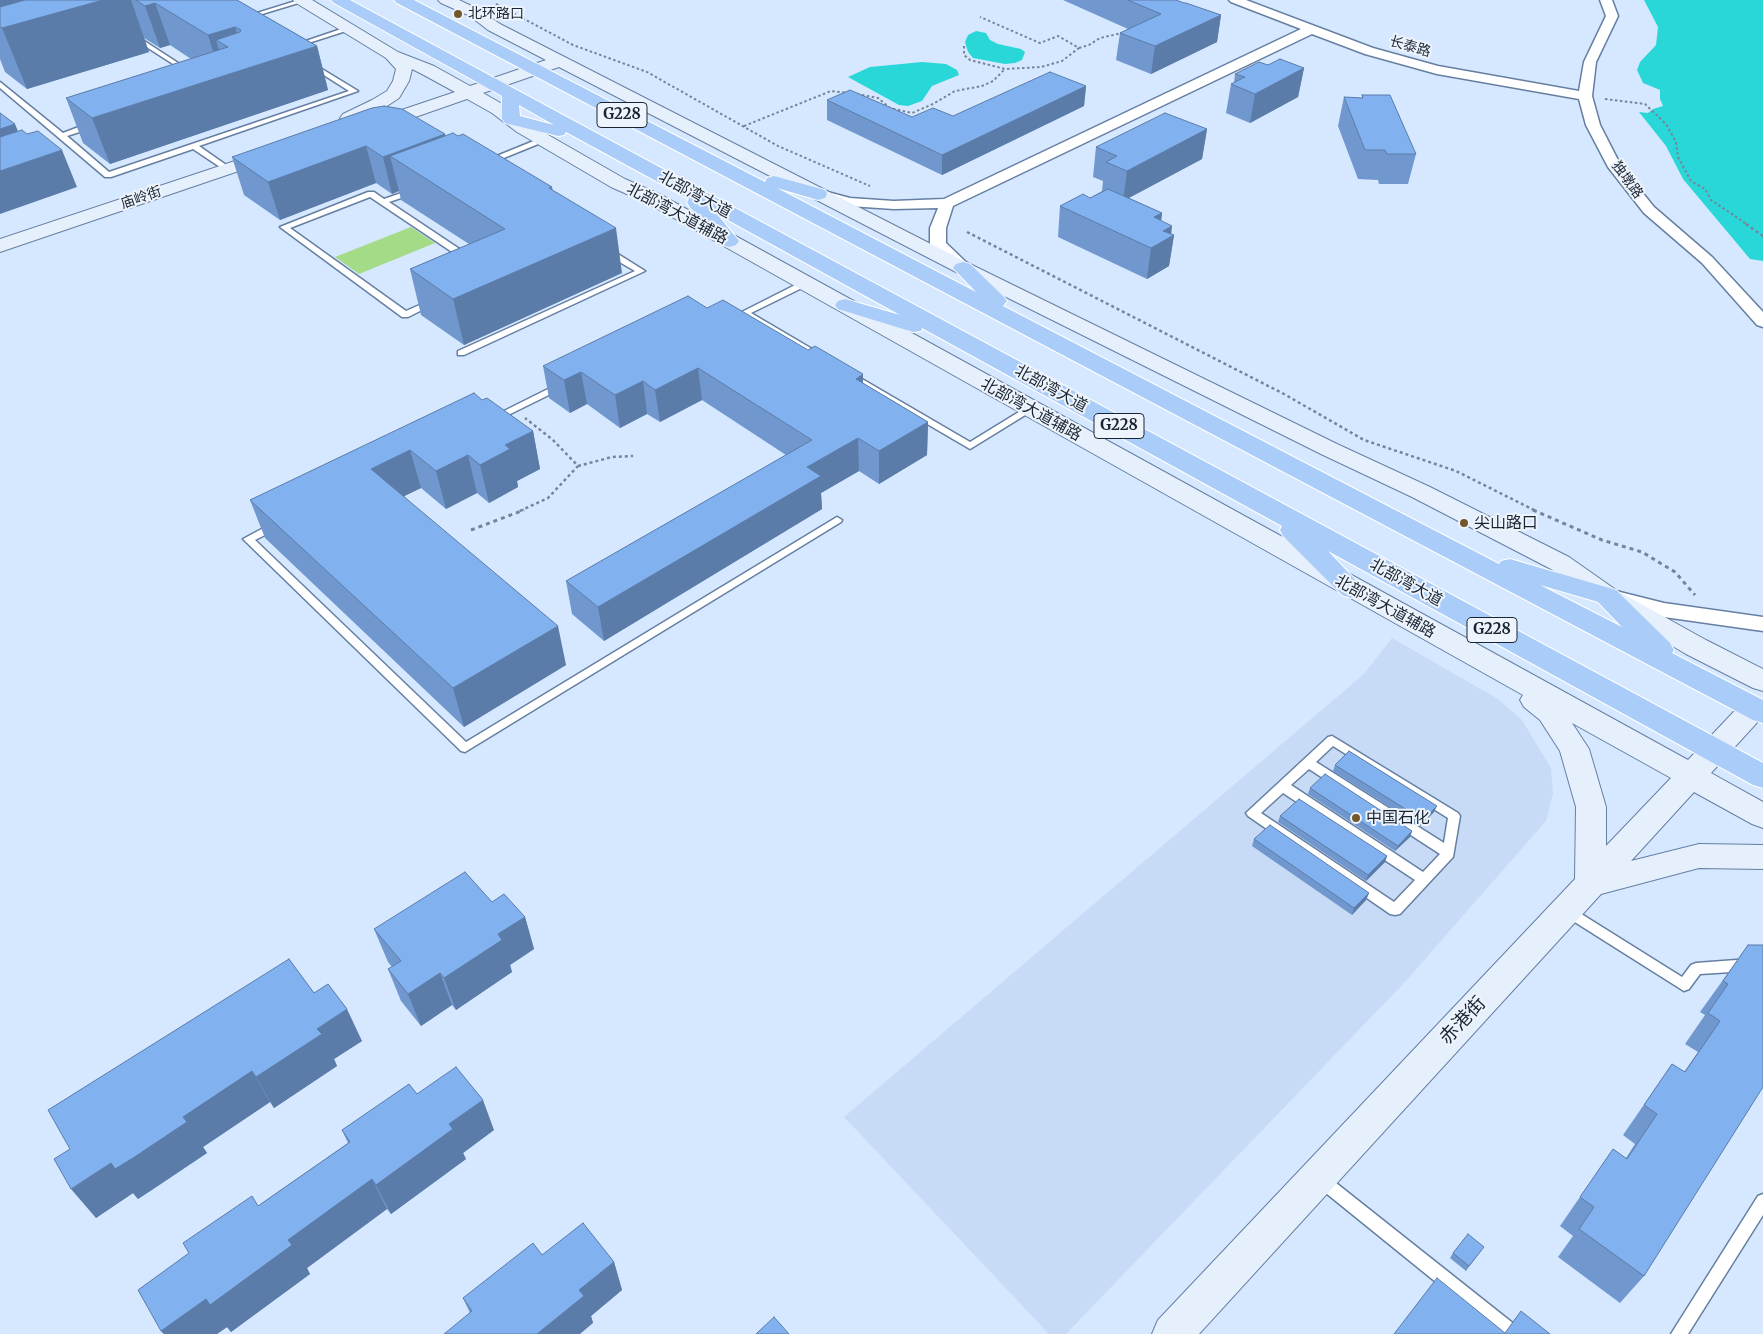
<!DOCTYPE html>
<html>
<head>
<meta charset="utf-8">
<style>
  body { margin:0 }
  canvas { display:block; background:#d6e8ff }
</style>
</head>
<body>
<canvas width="1763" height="1334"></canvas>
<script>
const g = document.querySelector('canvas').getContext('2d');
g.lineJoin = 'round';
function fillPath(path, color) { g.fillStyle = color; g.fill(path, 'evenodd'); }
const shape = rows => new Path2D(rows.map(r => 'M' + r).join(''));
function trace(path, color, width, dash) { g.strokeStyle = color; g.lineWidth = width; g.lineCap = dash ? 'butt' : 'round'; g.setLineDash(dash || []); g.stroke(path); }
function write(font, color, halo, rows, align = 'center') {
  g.font = font + ' Merriweather,"Noto Sans SC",serif'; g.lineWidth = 4; g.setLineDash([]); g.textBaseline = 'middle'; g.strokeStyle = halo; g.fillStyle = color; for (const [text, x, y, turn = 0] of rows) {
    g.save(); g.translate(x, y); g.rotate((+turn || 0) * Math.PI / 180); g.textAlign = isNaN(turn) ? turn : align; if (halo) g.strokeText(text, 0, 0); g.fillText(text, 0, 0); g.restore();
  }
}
fillPath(shape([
  [1392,638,1498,699,1522,720,1551,768,1553,794,1546,821,1405,982,1066,1334,1049,1334,844,1117,1364,674]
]), '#c7dbf6');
fillPath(shape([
  [411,227,435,243,359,274,335,257]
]), '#a4db87');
fillPath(shape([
  [1644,0,1763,0,1763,261,1750,259,1683,179,1666,146,1639,112,1648,113,1653,109,1663,106,1660,99,1660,90,1643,83,1637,70,1640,62,1656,45,1658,27],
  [976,31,986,33,990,40,998,44,1021,49,1025,52,1022,60,1015,63,1005,64,973,58,968,52,965,42,968,35],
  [922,62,946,64,957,70,959,75,932,86,922,101,908,106,899,105,848,77,870,67]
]), '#2ad7d8');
const lane = shape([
  [299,0,305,1,249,18,244,17,299,0],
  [347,27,350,29,349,30,296,47,291,46,347,27],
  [131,35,135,35,192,72,187,73,131,37,131,35],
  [308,63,312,63,358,91,199,146,229,167,230,169,226,171,193,149,111,177,105,177,0,88,0,82,63,133,89,123,95,123,95,127,67,136,109,172,349,91,308,65,308,63],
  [541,138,548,140,489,164,482,162,541,138],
  [413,189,416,189,416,193,389,202,470,256,470,260,464,260,370,197,290,228,406,311,431,300,434,299,438,302,408,317,402,317,280,227,368,192,374,192,384,199,413,189],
  [604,249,610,249,645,271,464,355,458,355,458,351,635,271,604,253,604,249],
  [805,280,809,283,808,285,751,313,824,356,824,360,818,360,744,316,732,322,728,319,805,280],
  [850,372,970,442,1027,407,1030,406,1035,409,970,449,847,377,845,375,850,372],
  [562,382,565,383,565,387,496,421,493,422,488,419,562,382],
  [837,517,842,520,841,522,465,752,461,751,243,539,271,524,279,524,280,526,279,528,255,540,466,742,837,517],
  [1332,736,1458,813,1460,816,1453,857,1400,914,1395,915,1390,914,1248,816,1246,813,1328,737,1332,736],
  [1333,746,1448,818,1444,843,1316,762,1333,746],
  [1309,769,1440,854,1423,872,1291,785,1309,769],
  [1283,793,1415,880,1394,902,1261,813,1283,793],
  [1567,905,1682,977,1691,965,1696,963,1763,958,1763,970,1700,974,1689,989,1684,991,1562,914,1560,910,1562,906,1567,905],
  [1321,1173,1326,1175,1519,1328,1521,1334,1500,1334,1316,1185,1313,1180,1316,1175,1321,1173],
  [1763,1194,1763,1215,1688,1334,1671,1334,1758,1196,1763,1194]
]);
const street = shape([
  [1229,0,1246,0,1373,48,1438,66,1579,91,1584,62,1606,16,1600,0,1612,0,1618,16,1596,62,1592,96,1600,125,1621,166,1654,207,1712,257,1763,312,1763,327,1757,325,1702,263,1644,213,1608,167,1586,125,1579,99,1437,74,1365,54,1312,34,953,206,946,228,946,243,969,265,971,268,969,271,957,271,930,244,930,228,938,208,894,209,849,206,815,197,813,194,815,191,820,190,850,198,894,201,944,199,1301,29,1231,2,1229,0],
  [1616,591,1664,603,1763,617,1763,631,1664,617,1609,603,1606,598,1609,593,1616,591]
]);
const secondary = shape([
  [293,0,312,0,398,52,434,66,470,86,546,60,488,30,470,16,441,3,438,0,459,0,480,10,500,24,970,264,1337,444,1430,487,1569,557,1616,590,1706,640,1763,669,1763,691,1753,688,1686,654,1598,602,1551,569,1412,497,1321,454,956,272,559,67,483,93,504,105,529,124,625,179,661,195,1688,760,1744,701,1754,698,1763,700,1763,716,1711,773,1763,802,1763,828,1752,824,1694,792,1631,861,1699,844,1763,845,1763,869,1699,868,1601,894,1199,1334,1152,1334,1158,1320,1575,879,1576,807,1560,751,1540,720,1524,707,1520,700,1523,695,647,203,611,187,517,132,492,113,467,99,381,129,375,130,369,129,366,125,369,121,455,92,422,74,412,69,409,81,399,98,384,108,355,122,349,123,343,122,340,118,343,114,372,100,387,91,393,81,396,69,386,58,296,3,293,0],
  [1572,723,1671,778,1606,846,1606,807,1589,749,1572,723],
  [271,149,277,150,280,154,277,158,0,252,0,239,271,149]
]);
const highway = shape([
  [331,0,350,0,1763,763,1763,788,1753,785,1328,551,1364,589,1360,595,1351,598,1342,595,1283,536,1280,530,1282,526,922,328,921,331,913,332,838,309,835,305,838,301,845,299,900,315,717,214,739,241,736,245,729,247,722,245,689,206,687,202,689,199,566,132,564,135,558,136,505,123,502,119,502,96,334,3,331,0],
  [519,105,554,125,520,116,519,105],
  [394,0,414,0,765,182,767,178,774,176,825,190,827,194,825,198,818,200,777,188,976,292,953,268,956,264,963,262,970,264,1004,297,1007,301,1003,306,1499,564,1501,561,1510,559,1616,590,1670,643,1674,650,1672,653,1763,700,1763,723,1753,720,397,3,394,0],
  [1540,585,1598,602,1622,627,1540,585]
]);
trace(lane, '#657fa2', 3);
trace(street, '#657fa2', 3);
trace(secondary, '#657fa2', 2);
trace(highway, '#fff', 2);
trace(shape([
  [496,4,573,45,647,72,778,146,870,186],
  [964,46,964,55,970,60,1005,69,1041,67,1062,61,1079,48,1058,36,1040,43,980,17],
  [1079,48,1089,45,1100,38,1122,33],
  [857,94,878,98,890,108,912,113,933,104,955,91,982,86,993,81,1005,69],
  [1605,99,1645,104,1666,124,1676,142,1678,157,1691,181,1705,189,1711,200,1748,225],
  [744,126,831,91,849,93]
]), '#768497', 2, [2.5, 2.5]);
trace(shape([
  [1746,224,1763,236],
  [967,232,1284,394,1364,440,1456,471,1536,511],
  [578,466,612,457,633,456],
  [520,511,548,498,578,466,553,440,525,418]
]), '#768497', 2.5, [3, 3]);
trace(shape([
  [1533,510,1602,540,1642,552,1675,572,1695,595],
  [471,530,524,510]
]), '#768497', 3, [4, 4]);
fillPath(lane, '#fff');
fillPath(street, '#fff');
fillPath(secondary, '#e6f0fd');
fillPath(highway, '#aaccf8');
fillPath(shape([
  [0,0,237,0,317,46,328,90,110,164,83,143,66,98,191,59,170,45,160,48,144,38,149,52,27,89,5,72,0,59],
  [1063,0,1176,0,1184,3,1221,15,1217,42,1151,74,1116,60,1120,33,1128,29],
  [1268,65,1304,68,1298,97,1250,123,1226,113,1231,84,1234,83,1235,74],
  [1086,86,1084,106,942,175,827,120,827,100,912,117,953,116],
  [1362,95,1416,154,1408,184,1379,184,1378,180,1358,179,1338,126,1344,97,1362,98],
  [1207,129,1202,159,1129,198,1162,213,1161,221,1171,234,1174,235,1169,266,1147,279,1058,237,1060,206,1090,198,1102,191,1103,181,1093,177,1096,147],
  [445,134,445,136,552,187,553,191,622,273,464,345,421,315,410,269,469,244,401,200,399,191,392,194,376,183,280,220,244,195,232,157],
  [707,308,863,383,928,422,927,455,879,484,859,471,821,493,822,509,604,641,572,614,566,581,786,455,702,400,660,422,647,414,620,428,587,404,570,413,549,398,543,366],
  [482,400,533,431,540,469,517,481,518,487,489,503,477,493,446,509,421,488,404,496,566,665,464,727,265,538,250,500],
  [1335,765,1434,812,1420,826,1333,771],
  [1310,788,1412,831,1410,837,1395,851,1308,794],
  [1280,816,1387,856,1385,862,1366,881,1278,822],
  [1254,839,1369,893,1366,900,1352,915,1252,846],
  [492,902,525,917,534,949,510,965,512,972,456,1010,452,1005,421,1026,401,1001,388,969,392,967,388,962,374,929],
  [1748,945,1644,1276,1620,1303,1558,1257,1573,1236,1560,1226,1613,1149,1626,1158,1635,1144,1623,1135,1672,1064,1684,1072,1698,1052,1685,1044,1705,1015,1700,1012],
  [314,993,362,1041,334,1059,337,1066,274,1108,270,1102,203,1147,207,1153,155,1188,138,1199,133,1193,96,1218,70,1149],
  [417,1094,494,1130,463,1153,466,1159,391,1214,387,1209,307,1268,310,1274,231,1332,227,1327,217,1334,164,1334,161,1331,258,1206,348,1143,342,1130],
  [1480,1252,1466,1271,1450,1258,1453,1253],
  [542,1255,614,1262,622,1290,591,1316,593,1323,470,1313,463,1298]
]), '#7098ce');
fillPath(shape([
  [0,0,45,0,0,13],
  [103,0,131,0,149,52,27,89,2,28],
  [155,3,170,45,160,48,145,6],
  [1221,15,1217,42,1151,74,1155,46],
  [235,27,248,68,317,46,328,90,110,164,92,118,221,77,208,35],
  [216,40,228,47,227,75],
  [1304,68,1298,97,1250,123,1255,94],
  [1086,86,1084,106,942,175,942,155],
  [15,124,30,160,0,170,0,129],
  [1207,129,1202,159,1123,201,1127,171],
  [445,134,453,171,390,156,399,191,392,194,383,157],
  [366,146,376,183,280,220,268,182],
  [62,150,77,187,0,214,0,171],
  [1162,213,1158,244,1150,248,1154,217],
  [1172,226,1171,237,1174,235,1169,266,1147,279,1151,248,1163,231],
  [616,228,622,273,464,345,453,299],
  [698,368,702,400,660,422,655,390],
  [581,372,587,404,570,413,564,380],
  [863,374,863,407,856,379],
  [643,381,647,414,620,428,615,395],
  [928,422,927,455,879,484,879,451],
  [533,431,540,469,517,481,518,487,489,503,480,465,505,445],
  [858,438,859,471,821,493,822,509,604,641,598,607,807,467],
  [410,450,421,488,382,507,371,469],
  [468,455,477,493,446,509,436,471],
  [558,626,566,665,464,727,453,688],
  [1437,806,1434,812,1420,826,1423,820],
  [1412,831,1410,837,1395,851,1398,846],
  [1387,856,1385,862,1366,881,1368,875],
  [1369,893,1366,900,1352,915,1354,908],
  [525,917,534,949,510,965,512,972,456,1010,444,978,498,934],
  [440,973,452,1005,421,1026,408,994],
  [347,1009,362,1041,334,1059,337,1066,274,1108,256,1077,317,1029],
  [252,1071,270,1102,203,1147,207,1153,138,1199,133,1193,96,1218,71,1189],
  [483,1100,494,1130,463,1153,466,1159,391,1214,376,1185,449,1124],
  [372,1179,387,1209,307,1268,310,1274,231,1332,227,1327,217,1334,164,1334,161,1331],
  [614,1262,622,1290,591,1316,593,1323,580,1334,537,1334,579,1290]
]), '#5b7ca8');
const building = shape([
  [25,0,103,0,2,28,0,27,0,7,25,0],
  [136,0,237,0,317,46,92,118,66,98,228,47,216,40,240,32,241,30,235,27,208,35,155,3,145,6,136,0],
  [1128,0,1176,0,1184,3,1186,3,1221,15,1155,46,1120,33,1161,14,1128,0],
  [1280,59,1304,68,1255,94,1231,84,1245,77,1235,74,1259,62,1268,65,1280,59],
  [1050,72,1086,86,942,155,827,100,850,90,912,117,933,108,953,116,1050,72],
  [1362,95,1390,95,1416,154,1387,154,1385,150,1365,150,1344,97,1363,98,1362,95],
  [384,106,402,109,445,134,383,157,366,146,268,182,232,157,372,108,384,106],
  [0,113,15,124,0,129,0,113],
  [1165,113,1207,129,1127,171,1106,162,1117,156,1096,147,1165,113],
  [22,130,27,134,38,131,62,150,0,171,0,137,22,130],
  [453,133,458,136,463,134,552,187,549,188,616,228,453,299,410,269,505,229,390,156,453,133],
  [1108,189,1162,213,1154,217,1172,226,1163,231,1174,235,1151,248,1060,206,1083,194,1090,198,1108,189],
  [688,296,707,308,723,300,808,350,815,346,863,374,856,379,928,422,879,451,858,438,807,467,821,476,598,607,566,581,812,440,698,368,655,390,643,381,615,395,581,372,564,380,543,366,688,296],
  [474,393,482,400,487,398,533,431,505,445,510,449,480,465,468,455,436,471,410,450,371,469,558,626,453,688,250,500,474,393],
  [1349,751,1437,806,1423,820,1335,765,1349,751],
  [1325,774,1412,831,1398,846,1310,788,1325,774],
  [1299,799,1387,856,1368,875,1280,816,1299,799],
  [1270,825,1369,893,1354,908,1254,839,1270,825],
  [465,872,492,902,504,894,525,917,498,934,502,940,444,978,440,973,408,994,388,969,401,961,374,929,465,872],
  [1748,945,1763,945,1763,1087,1644,1276,1579,1229,1594,1207,1580,1197,1613,1149,1627,1159,1657,1114,1644,1105,1672,1064,1685,1072,1720,1021,1708,1013,1728,984,1723,981,1748,945],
  [289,959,314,993,328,984,347,1009,317,1029,322,1034,256,1077,252,1071,183,1117,187,1122,133,1158,115,1169,111,1163,71,1189,54,1159,70,1149,48,1110,289,959],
  [456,1067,483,1100,449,1124,453,1129,376,1185,372,1179,288,1240,292,1245,210,1305,206,1299,161,1331,138,1290,189,1253,183,1243,252,1196,258,1206,350,1142,342,1130,409,1084,417,1094,456,1067],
  [583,1223,614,1262,579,1290,584,1296,537,1334,444,1334,472,1311,463,1298,533,1243,542,1255,583,1223],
  [1468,1234,1484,1247,1469,1266,1453,1253,1468,1234],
  [1437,1278,1505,1333,1521,1311,1550,1334,1394,1334,1437,1278],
  [774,1317,789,1334,756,1334,774,1317]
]);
fillPath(building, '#82b1f0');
trace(building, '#5b7ca8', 1);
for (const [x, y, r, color] of [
  [458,14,5,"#73562a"],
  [1464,523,5,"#73562a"],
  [1356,818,5,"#73562a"]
]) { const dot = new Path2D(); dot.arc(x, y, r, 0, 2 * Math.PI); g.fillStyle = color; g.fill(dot); trace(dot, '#eef4fc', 2); }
write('14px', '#1a2533', '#eef4fc', [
  ["北环路口",468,14]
], 'left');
write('14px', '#1a2533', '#eef4fc', [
  ["长泰路",1410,47,16],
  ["独墩路",1627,180,54],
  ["庙岭街",141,198,-19]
]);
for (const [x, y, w] of [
  [622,115,50],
  [1119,426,50],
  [1492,630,50]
]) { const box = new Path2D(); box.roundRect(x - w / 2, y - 12.5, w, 25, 4); g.fillStyle = '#eef4fc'; g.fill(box); trace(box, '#1a2533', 1); }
write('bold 15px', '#1a2533', null, [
  ["G228",622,115],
  ["G228",1119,426],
  ["G228",1492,630]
]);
write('16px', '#1a2533', '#eef4fc', [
  ["北部湾大道",695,195,29],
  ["北部湾大道辅路",677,214,28],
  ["北部湾大道",1051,389,29],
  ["北部湾大道辅路",1031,410,29],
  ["北部湾大道",1406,583,29],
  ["北部湾大道辅路",1385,607,29]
]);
write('16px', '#1a2533', '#eef4fc', [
  ["尖山路口",1474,523],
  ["中国石化",1366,818]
], 'left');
write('19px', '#1a2533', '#eef4fc', [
  ["赤港街",1463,1021,-47]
]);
</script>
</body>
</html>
